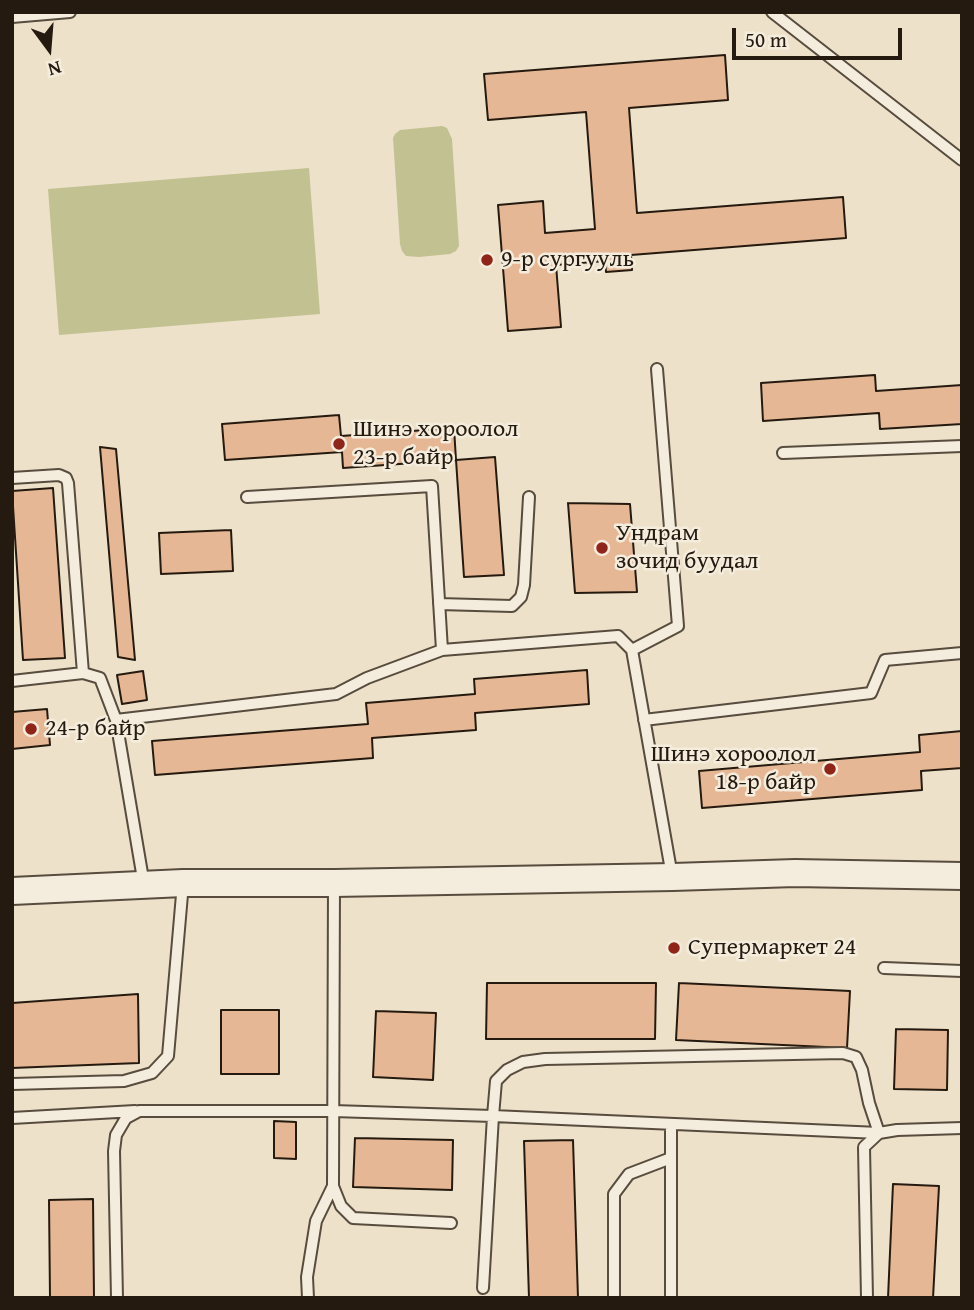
<!DOCTYPE html>
<html>
<head>
<meta charset="utf-8">
<style>
  body { margin:0 }
  #map { position:relative; width:974px; height:1310px; overflow:hidden; background:#eee1c9; font-family:"Gentium Book Plus",serif }
  canvas { display:block }
  .frame { position:absolute; inset:0; border:14px solid #251a0f; pointer-events:none }
  .north { position:absolute; left:14px; top:14px; width:70px; height:70px; -webkit-text-stroke:5px #f4ecdc; paint-order:stroke; rotate:164deg; font-size:19px; font-weight:700; line-height:28px; text-align:center; color:#251a0f }
  .north::after { content:''; display:block; margin:auto; width:24px; height:32px; background:#251a0f; clip-path:polygon(50% 0,100% 100%,50% 72%,0 100%) }
  .scale { position:absolute; left:732px; top:28px; width:170px; height:32px; box-sizing:border-box; border:4px solid #251a0f; border-top:0; padding-left:9px; font-size:21px; line-height:24px; white-space:nowrap; color:#251a0f; -webkit-text-stroke:5px #f4ecdc; paint-order:stroke }
</style>
</head>
<body>
<div id="map">
<canvas width="974" height="1310"></canvas>
<div class="frame"></div>
<div class="north">N</div>
<div class="scale">50 m</div>
</div>
<script>
const g = document.querySelector('canvas').getContext('2d');
g.lineJoin = 'round';
function fillPath(path, color) { g.fillStyle = color; g.fill(path, 'evenodd'); }
const shape = rows => new Path2D(rows.map(r => 'M' + r).join(''));
function trace(path, color, width, dash) { g.strokeStyle = color; g.lineWidth = width; g.lineCap = dash ? 'butt' : 'round'; g.setLineDash(dash || []); g.stroke(path); }
function write(font, color, halo, rows, align = 'center') {
  g.font = font + ' "Gentium Book Plus",serif'; g.lineWidth = 5; g.setLineDash([]); g.textBaseline = 'middle'; g.strokeStyle = halo; g.fillStyle = color; for (const [text, x, y, turn = 0] of rows) {
    g.save(); g.translate(x, y); g.rotate((+turn || 0) * Math.PI / 180); g.textAlign = isNaN(turn) ? turn : align; if (halo) g.strokeText(text, 0, 0); g.fillText(text, 0, 0); g.restore();
  }
}
fillPath(shape([
  [442,126,447,128,452,139,459,246,456,251,450,254,419,257,406,256,402,251,400,244,393,138,395,134,400,130],
  [309,168,320,314,59,335,48,189]
]), '#c1c191');
const building = shape([
  [725,55,728,100,629,108,637,213,843,197,846,238,631,255,632,270,606,272,605,261,556,265,561,327,508,331,498,205,543,201,545,233,595,229,586,112,488,120,484,74,725,55],
  [875,375,876,391,962,385,962,424,880,429,879,413,763,421,761,383,875,375],
  [339,415,341,436,454,428,456,460,343,468,342,452,225,460,222,424,339,415],
  [100,447,116,449,135,660,118,657,100,447],
  [495,457,504,575,464,577,456,460,495,457],
  [53,488,65,658,23,660,12,491,53,488],
  [568,503,630,504,637,592,575,593,568,503],
  [231,530,233,571,161,574,159,533,231,530],
  [587,670,589,704,475,713,476,730,372,738,373,758,155,775,152,741,368,724,366,703,475,694,474,679,587,670],
  [143,671,147,700,122,704,117,675,143,671],
  [47,709,50,745,12,749,12,712,47,709],
  [962,731,962,768,921,771,922,790,702,808,699,771,920,752,919,735,962,731],
  [487,983,656,983,655,1039,486,1039,487,983],
  [679,983,850,991,847,1048,676,1040,679,983],
  [138,994,139,1063,12,1068,12,1003,138,994],
  [221,1010,279,1010,279,1074,221,1074,221,1010],
  [376,1011,436,1013,433,1080,373,1077,376,1011],
  [896,1029,948,1030,947,1090,894,1089,896,1029],
  [274,1121,296,1122,296,1159,274,1158,274,1121],
  [355,1138,453,1140,452,1190,353,1187,355,1138],
  [573,1140,578,1298,529,1298,524,1141,573,1140],
  [893,1184,939,1186,933,1298,888,1298,893,1184],
  [93,1199,94,1298,50,1298,49,1200,93,1199]
]);
fillPath(building, '#e6b795');
trace(building, '#251a0f', 2);
const service = shape([
  [772,12,962,160],
  [12,17,70,12],
  [657,369,678,626,632,650,672,876],
  [783,453,962,446],
  [12,478,59,475,66,478,68,483,83,673],
  [439,604,512,606,521,597,524,585,529,497],
  [442,650,618,636,632,650],
  [12,681,83,673,100,678,116,720,144,885],
  [116,720,336,694,367,678,442,650,432,486,247,497],
  [644,720,871,693,885,660,962,653],
  [334,883,333,1186,341,1206,353,1218,451,1223],
  [884,968,962,971],
  [12,1084,124,1081,152,1073,168,1056,183,883],
  [12,1118,135,1111],
  [117,1298,114,1151,116,1135,126,1118,139,1111,333,1111,493,1116,879,1133,869,1103,862,1070,856,1057,843,1053,545,1059,523,1062,507,1070,496,1081,493,1116,483,1288],
  [308,1298,307,1277,316,1221,333,1186],
  [614,1298,614,1194,629,1174,671,1158],
  [671,1298,671,1124],
  [867,1298,864,1147,879,1133,897,1130,962,1128]
]);
const tertiary = shape([
  [12,891,183,883,334,883,673,877,795,873,962,876]
]);
trace(service, '#574c3e', 14);
trace(tertiary, '#574c3e', 30);
trace(service, '#f4ecdc', 10);
trace(tertiary, '#f4ecdc', 26);
for (const [x, y, r, color] of [
  [487,260,7,"#8f2418"],
  [339,444,7,"#8f2418"],
  [602,548,7,"#8f2418"],
  [31,729,7,"#8f2418"],
  [830,769,7,"#8f2418"],
  [674,948,7,"#8f2418"]
]) { const dot = new Path2D(); dot.arc(x, y, r, 0, 2 * Math.PI); g.fillStyle = color; g.fill(dot); trace(dot, '#f4ecdc', 2.5); }
write('24px', '#251a0f', '#f4ecdc', [
  ["9-р сургууль",501,260],
  ["Шинэ хороолол",353,430],
  ["23-р байр",353,458],
  ["Ундрам",616,534],
  ["зочид буудал",616,562],
  ["24-р байр",45,729],
  ["Шинэ хороолол",816,755,"right"],
  ["18-р байр",816,783,"right"],
  ["Супермаркет 24",688,948]
], 'left');
</script>
</body>
</html>
